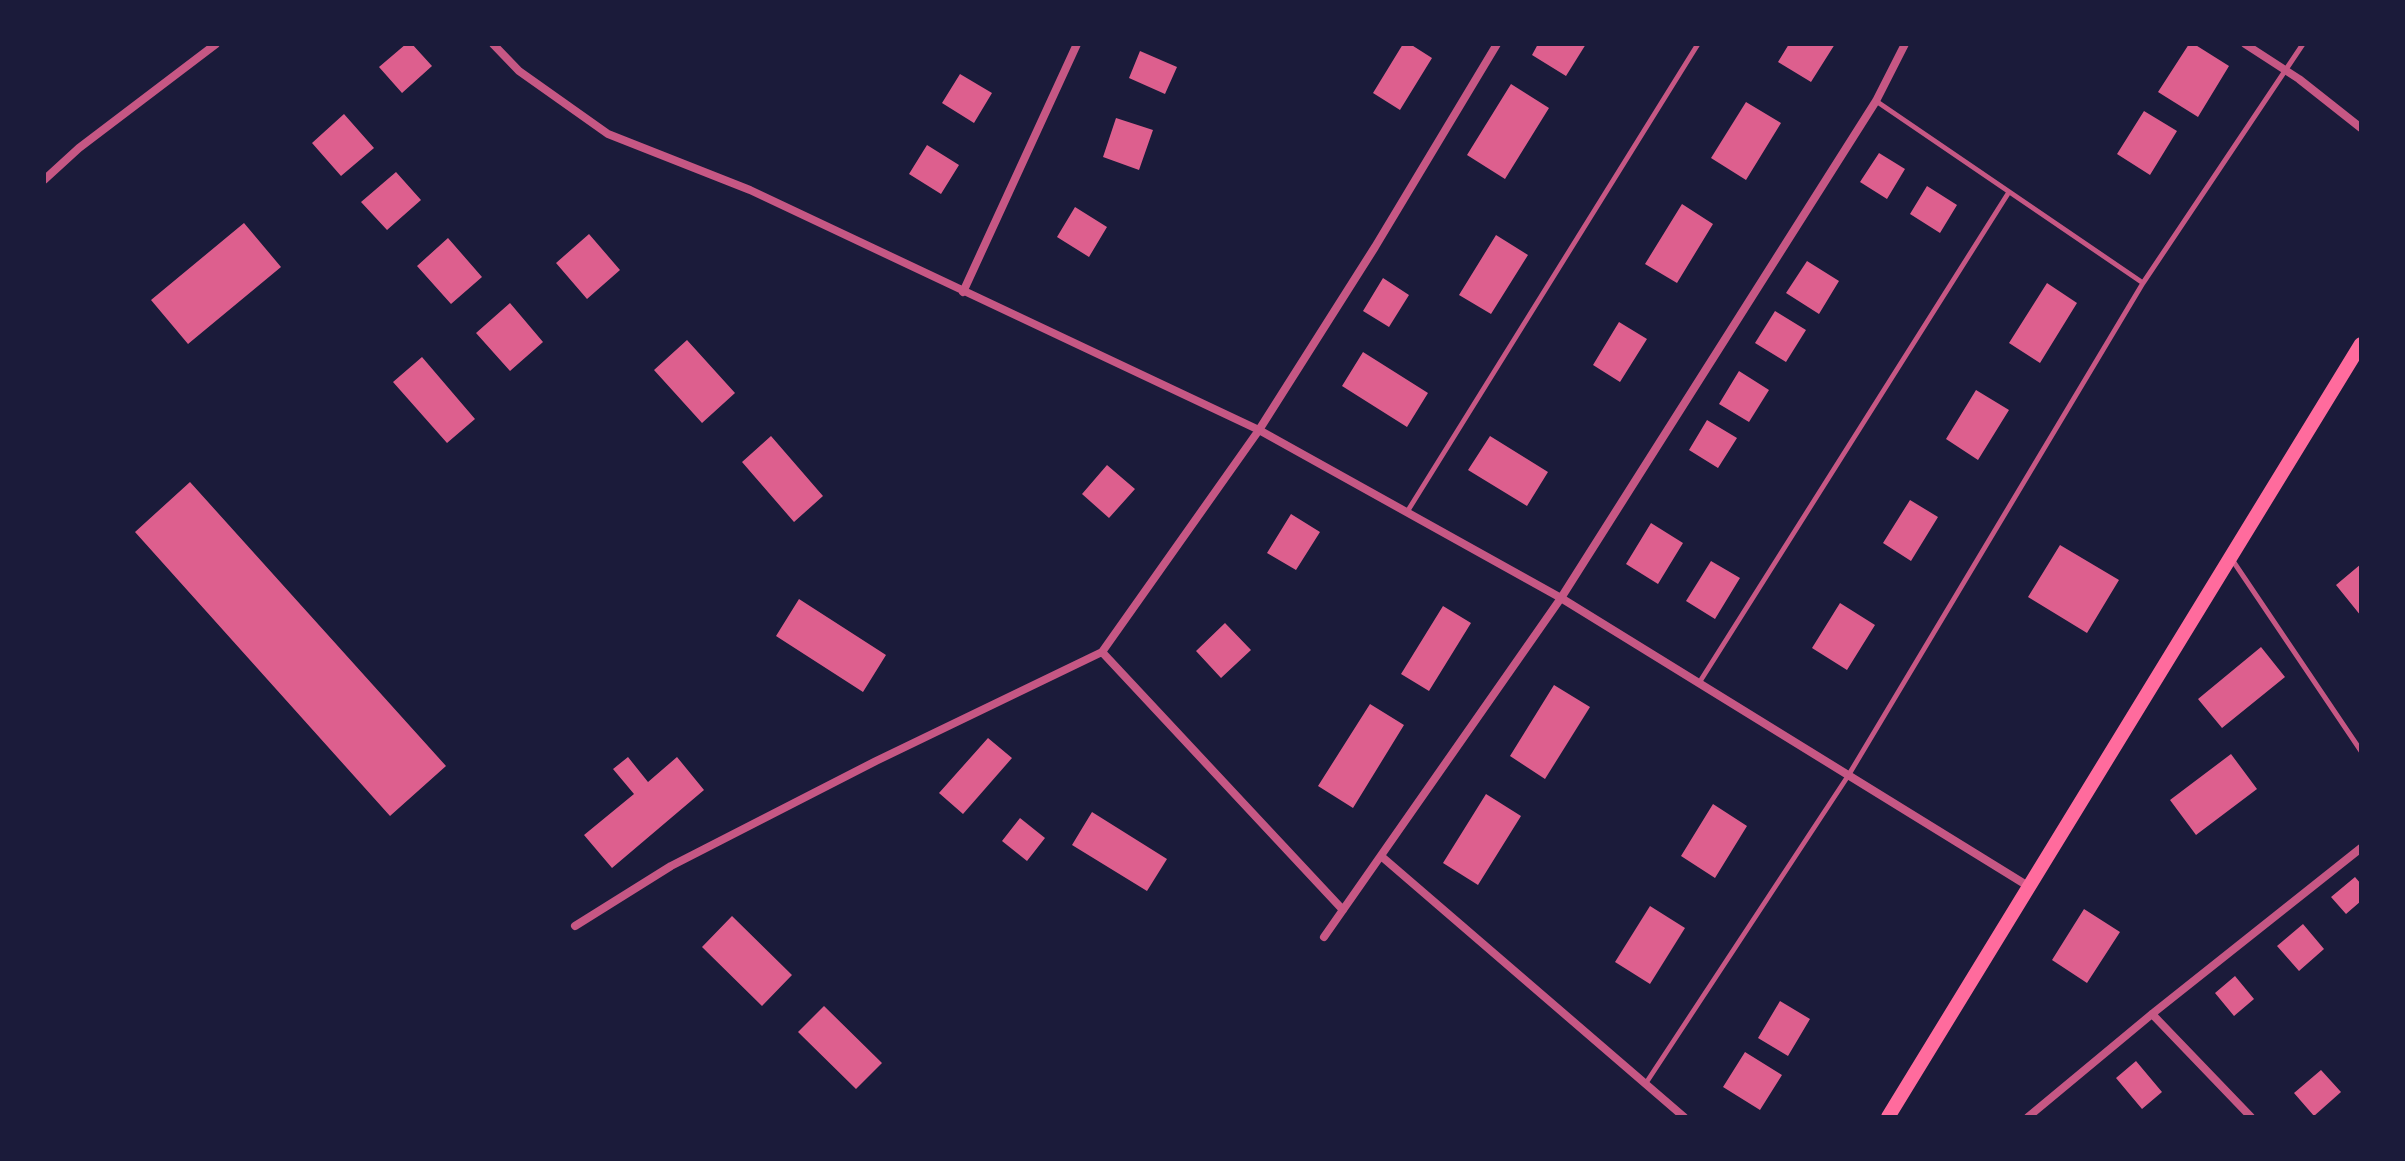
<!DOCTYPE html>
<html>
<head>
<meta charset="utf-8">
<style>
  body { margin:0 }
  #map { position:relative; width:2405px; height:1161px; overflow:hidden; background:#1b1b3a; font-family:Barlow,sans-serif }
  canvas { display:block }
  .frame { position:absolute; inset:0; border:46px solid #1b1b3a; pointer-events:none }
</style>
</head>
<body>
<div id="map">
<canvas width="2405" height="1161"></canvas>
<div class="frame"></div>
</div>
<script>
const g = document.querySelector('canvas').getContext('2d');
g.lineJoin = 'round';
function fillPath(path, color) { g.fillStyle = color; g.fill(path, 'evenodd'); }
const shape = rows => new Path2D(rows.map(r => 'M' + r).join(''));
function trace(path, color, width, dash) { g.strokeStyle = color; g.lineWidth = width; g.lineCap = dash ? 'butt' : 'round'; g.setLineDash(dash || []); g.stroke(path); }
fillPath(shape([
  [406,44,412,44,432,66,402,93,379,67],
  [1403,44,1410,44,1432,58,1400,110,1373,93],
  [1538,44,1586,44,1566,76,1532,55],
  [1789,44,1835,44,1811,82,1778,62],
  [2189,44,2194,44,2229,66,2198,117,2158,92],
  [1140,51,1177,67,1165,94,1129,78],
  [960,74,992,93,974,123,942,103],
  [1511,84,1549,108,1505,179,1467,155],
  [1746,102,1781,123,1746,180,1711,158],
  [2144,111,2177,131,2150,175,2117,154],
  [344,114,374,148,341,176,312,143],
  [1116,118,1153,130,1139,170,1103,157],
  [927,145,959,165,941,194,909,174],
  [1879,153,1905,169,1887,199,1860,182],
  [396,172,421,200,387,230,361,202],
  [1927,186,1957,205,1940,233,1910,214],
  [1682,204,1713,224,1677,283,1645,264],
  [1075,207,1107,227,1089,257,1057,237],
  [244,223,281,267,188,344,151,300],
  [589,234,620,270,587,299,556,263],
  [1496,235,1528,255,1491,314,1459,295],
  [448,238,482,277,451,304,417,266],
  [1807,261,1839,281,1819,314,1786,293],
  [1383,278,1409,295,1389,327,1363,311],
  [2047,283,2077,303,2040,363,2009,343],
  [510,303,543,342,510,371,476,333],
  [1775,311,1806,330,1786,362,1755,343],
  [1619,322,1647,339,1620,382,1593,365],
  [687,340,735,393,702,423,654,370],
  [1363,352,1428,393,1407,427,1342,386],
  [422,357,475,419,447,443,393,382],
  [1739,371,1769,390,1749,422,1719,404],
  [1976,390,2009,410,1978,460,1946,439],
  [1707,420,1737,438,1718,468,1689,450],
  [771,436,823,496,794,522,742,462],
  [1490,436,1548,472,1527,506,1468,470],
  [1107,465,1135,489,1109,518,1082,494],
  [190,482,446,766,390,816,135,532],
  [1910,500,1938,517,1911,561,1883,543],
  [1291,514,1320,532,1296,570,1267,553],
  [1651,523,1683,543,1658,584,1626,564],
  [2060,545,2119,580,2087,633,2028,597],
  [1711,561,1740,578,1715,619,1686,601],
  [2361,564,2361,616,2336,585],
  [799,599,886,655,863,692,776,636],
  [1840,603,1875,625,1847,670,1812,648],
  [1443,606,1471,623,1429,691,1401,674],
  [1225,623,1251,650,1221,678,1196,651],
  [2261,647,2285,677,2222,728,2198,699],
  [1554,685,1590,707,1545,779,1510,756],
  [1370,704,1404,725,1353,808,1318,786],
  [988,738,1012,758,963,814,939,793],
  [2231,754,2257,789,2196,835,2170,800],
  [628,757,648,782,677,757,704,790,612,868,584,835,634,794,613,769],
  [1486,794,1521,816,1478,885,1443,863],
  [1713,804,1747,826,1715,878,1681,856],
  [1092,812,1167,859,1147,891,1072,845],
  [1020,818,1045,838,1027,861,1002,841],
  [2355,877,2361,884,2361,901,2346,914,2331,897],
  [1650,906,1685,928,1650,984,1615,962],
  [2084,909,2120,932,2087,983,2052,960],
  [732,916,792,975,762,1006,702,947],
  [2303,924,2324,949,2299,971,2277,946],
  [2235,976,2254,999,2234,1016,2215,993],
  [1780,1001,1810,1019,1788,1056,1758,1038],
  [824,1006,882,1063,856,1089,798,1032],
  [1745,1052,1782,1075,1760,1110,1723,1087],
  [2136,1061,2162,1092,2142,1109,2116,1078],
  [2321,1070,2341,1092,2314,1116,2294,1093]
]), '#dd5f8e');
trace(shape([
  [2143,283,2303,44],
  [1407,512,1698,44],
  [2233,561,2361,751],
  [1699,683,2009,192],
  [1646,1083,1848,776,2143,283,1876,101]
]), '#c65784', 5);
trace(shape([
  [493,44,519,71,608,134,750,190,1259,430,1561,598,2028,886],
  [2245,44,2299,79,2361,128],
  [44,180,79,148,216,44],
  [963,292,1077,44],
  [1102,652,1343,910],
  [1381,856,1684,1117],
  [575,926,671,866,876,761,1102,652,1259,430,1375,247,1497,44],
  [1324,937,1561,598,1876,101,1905,44],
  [2152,1014,2251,1117],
  [2028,1117,2152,1014,2361,848]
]), '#c65784', 8);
trace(shape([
  [1888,1117,2361,344]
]), '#ff6b9d', 14);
</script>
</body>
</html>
